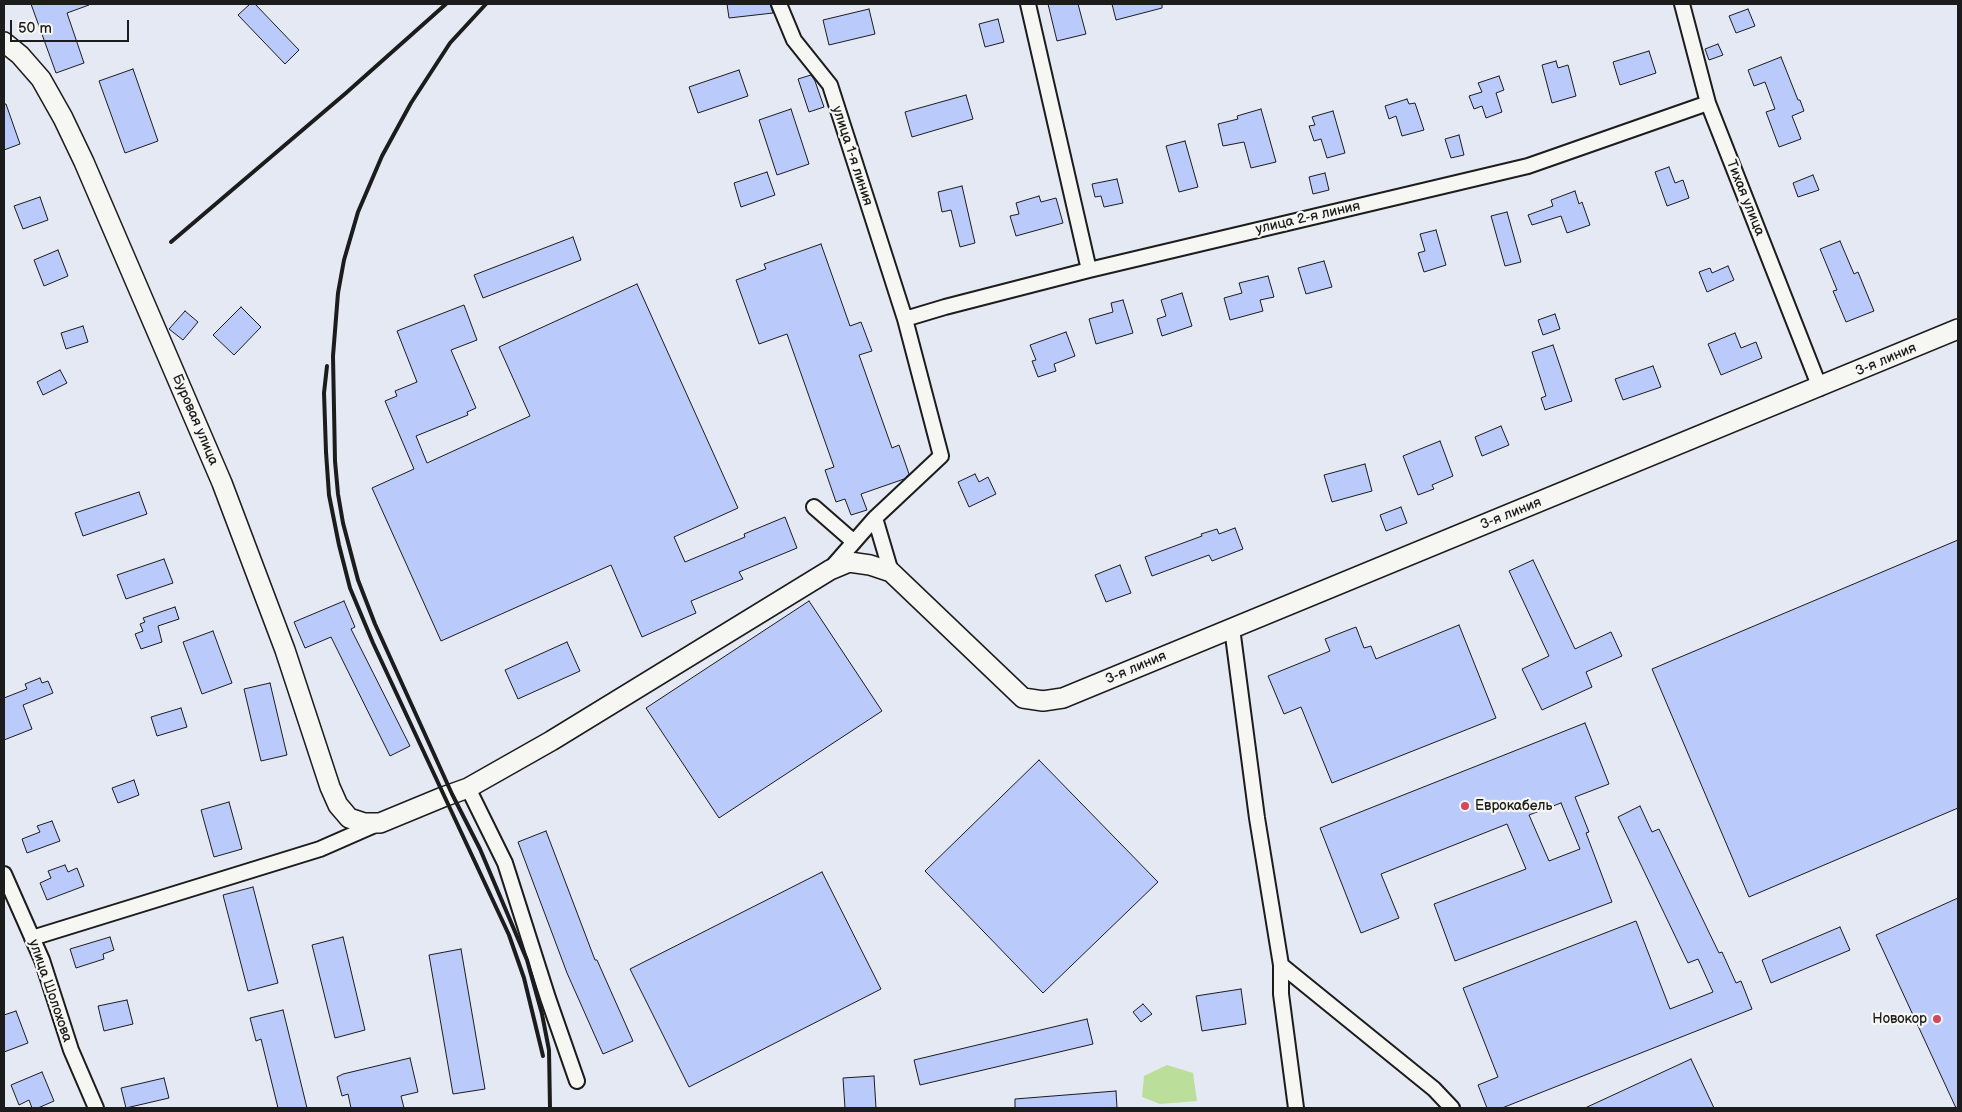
<!DOCTYPE html>
<html>
<head>
<meta charset="utf-8">
<style>
  body { margin:0 }
  #map { position:relative; width:1962px; height:1112px; overflow:hidden; background:#e4e9f4; font-family:"Balsamiq Sans",sans-serif }
  canvas { display:block }
  .frame { position:absolute; inset:0; border:5px solid #1c1c1c; pointer-events:none }
  .scale { position:absolute; left:10px; top:20px; width:119px; height:22px; box-sizing:border-box; border:2px solid #1c1c1c; border-top:0; padding-left:6px; font-size:15px; line-height:18px; white-space:nowrap; color:#1c1c1c; -webkit-text-stroke:4px #f6f6f2; paint-order:stroke }
</style>
</head>
<body>
<div id="map">
<canvas width="1962" height="1112"></canvas>
<div class="frame"></div>
<div class="scale">50 m</div>
</div>
<script>
const g = document.querySelector('canvas').getContext('2d');
g.lineJoin = 'round';
function fillPath(path, color) { g.fillStyle = color; g.fill(path, 'evenodd'); }
const shape = rows => new Path2D(rows.map(r => 'M' + r).join(''));
function trace(path, color, width, dash) { g.strokeStyle = color; g.lineWidth = width; g.lineCap = dash ? 'butt' : 'round'; g.setLineDash(dash || []); g.stroke(path); }
function write(font, color, halo, rows, align = 'center') {
  g.font = font + ' "Balsamiq Sans",sans-serif'; g.lineWidth = 4.5; g.setLineDash([]); g.textBaseline = 'middle'; g.strokeStyle = halo; g.fillStyle = color; for (const [text, x, y, turn = 0] of rows) {
    g.save(); g.translate(x, y); g.rotate((+turn || 0) * Math.PI / 180); g.textAlign = isNaN(turn) ? turn : align; if (halo) g.strokeText(text, 0, 0); g.fillText(text, 0, 0); g.restore();
  }
}
fillPath(shape([
  [1167,1065,1193,1073,1197,1101,1160,1104,1142,1097,1144,1076]
]), '#bbdf9a');
const building = shape([
  [31,4,89,4,89,5,67,13,84,63,56,73,31,4],
  [250,4,255,4,299,50,285,64,238,15,250,4],
  [727,4,770,4,773,13,729,18,727,4],
  [1048,4,1078,4,1086,34,1057,41,1048,4],
  [1112,4,1162,4,1162,8,1116,20,1112,4],
  [869,9,875,34,829,45,823,20,869,9],
  [1748,9,1755,26,1736,33,1729,16,1748,9],
  [998,19,1004,42,985,47,979,24,998,19],
  [1718,44,1723,55,1709,60,1705,49,1718,44],
  [1649,51,1656,73,1620,85,1613,62,1649,51],
  [1781,57,1798,100,1800,100,1804,111,1792,116,1801,139,1779,147,1766,112,1775,109,1765,82,1754,86,1748,70,1781,57],
  [1556,61,1558,68,1568,65,1576,96,1552,103,1542,65,1556,61],
  [133,69,158,141,125,153,99,81,133,69],
  [739,70,748,96,698,113,689,87,739,70],
  [811,75,815,81,824,107,809,112,798,79,811,75],
  [1499,76,1504,90,1496,93,1502,112,1486,118,1482,106,1474,109,1469,96,1482,92,1478,83,1499,76],
  [966,95,973,119,912,137,905,112,966,95],
  [1407,99,1409,104,1415,103,1424,130,1402,136,1396,116,1389,119,1385,106,1407,99],
  [4,104,6,104,20,144,4,150,4,104],
  [791,109,809,164,777,175,759,120,791,109],
  [1261,109,1276,162,1251,168,1244,142,1223,146,1218,124,1238,119,1237,116,1261,109],
  [1333,111,1345,153,1327,158,1321,139,1314,141,1309,126,1315,125,1312,117,1333,111],
  [1459,135,1464,155,1451,158,1445,139,1459,135],
  [1185,141,1198,187,1179,192,1166,146,1185,141],
  [1669,167,1675,183,1683,180,1689,198,1667,206,1655,172,1669,167],
  [767,172,775,195,741,207,734,183,767,172],
  [1325,173,1329,190,1313,194,1309,177,1325,173],
  [1813,175,1819,190,1798,197,1793,183,1813,175],
  [1117,179,1123,203,1104,207,1101,196,1095,197,1092,184,1117,179],
  [962,186,975,243,960,247,951,210,942,212,938,192,962,186],
  [1575,191,1579,204,1582,202,1590,225,1567,233,1561,216,1532,225,1528,215,1553,206,1551,200,1575,191],
  [1039,196,1041,202,1056,198,1063,223,1016,236,1010,216,1019,214,1016,203,1039,196],
  [40,197,48,220,23,229,14,206,40,197],
  [1507,212,1521,262,1505,266,1491,216,1507,212],
  [1436,230,1446,265,1424,272,1418,253,1425,251,1420,234,1436,230],
  [573,237,581,260,483,298,474,275,573,237],
  [1840,241,1854,274,1858,272,1874,311,1846,322,1833,291,1837,290,1820,249,1840,241],
  [821,244,850,326,861,322,872,351,859,355,892,448,899,445,909,474,904,479,861,494,867,510,851,515,845,499,836,502,825,470,834,467,787,334,759,344,736,280,766,269,764,264,821,244],
  [58,250,68,276,44,286,34,260,58,250],
  [1324,261,1332,287,1306,294,1298,268,1324,261],
  [1728,266,1734,280,1707,292,1699,272,1710,268,1712,273,1728,266],
  [1268,276,1274,297,1260,300,1263,311,1230,320,1224,298,1242,293,1239,283,1268,276],
  [637,284,738,508,674,537,685,562,745,537,744,534,785,517,797,548,739,572,743,579,691,601,696,613,642,637,611,565,441,641,372,488,414,469,385,401,397,396,395,391,417,382,397,331,464,305,477,340,451,350,476,408,467,412,468,415,416,436,427,463,530,416,499,347,637,284],
  [1182,293,1192,326,1162,336,1157,319,1166,316,1161,300,1182,293],
  [1123,300,1133,333,1096,344,1089,319,1113,312,1111,303,1123,300],
  [241,307,261,327,234,355,213,335,241,307],
  [185,311,198,322,183,340,169,329,185,311],
  [1555,314,1560,329,1543,335,1538,320,1555,314],
  [83,326,88,342,66,349,61,333,83,326],
  [1066,332,1075,356,1054,364,1056,371,1038,377,1032,361,1036,360,1030,345,1066,332],
  [1735,333,1741,348,1756,342,1762,358,1721,375,1708,344,1735,333],
  [1553,345,1572,401,1545,410,1541,398,1546,396,1532,352,1553,345],
  [1653,366,1661,387,1623,400,1615,379,1653,366],
  [60,370,67,383,43,395,37,382,60,370],
  [1501,426,1509,445,1482,456,1475,437,1501,426],
  [1440,441,1453,476,1432,485,1434,489,1418,495,1403,456,1440,441],
  [1365,464,1372,491,1332,502,1324,475,1365,464],
  [975,474,979,482,988,477,996,494,969,507,958,482,975,474],
  [139,492,147,514,83,536,75,513,139,492],
  [1401,507,1407,523,1386,531,1380,515,1401,507],
  [1235,528,1243,549,1212,561,1209,555,1152,576,1145,557,1202,536,1201,534,1217,529,1219,534,1235,528],
  [1958,540,1958,808,1749,897,1652,669,1958,540],
  [164,559,173,583,126,599,117,575,164,559],
  [1533,560,1575,649,1611,632,1622,656,1586,672,1592,687,1542,710,1522,669,1549,656,1509,571,1533,560],
  [1120,565,1131,593,1106,602,1095,575,1120,565],
  [344,601,355,627,351,629,410,746,390,756,331,637,305,648,294,622,344,601],
  [809,601,882,711,719,818,646,708,809,601],
  [175,607,179,619,158,626,162,642,141,649,135,634,143,631,140,624,145,622,143,618,175,607],
  [1459,625,1496,718,1332,783,1301,707,1284,714,1268,676,1330,651,1325,639,1356,627,1364,648,1371,646,1376,659,1459,625],
  [213,631,232,683,202,694,183,642,213,631],
  [567,642,580,671,518,699,505,670,567,642],
  [40,678,42,683,48,681,53,693,23,705,32,729,4,740,4,698,27,689,25,684,40,678],
  [270,683,287,755,261,761,244,689,270,683],
  [181,708,187,727,157,736,151,717,181,708],
  [1585,723,1609,784,1575,797,1589,832,1586,833,1612,902,1455,961,1434,904,1526,869,1507,824,1381,874,1399,918,1361,933,1320,828,1585,723],
  [1561,803,1580,849,1549,861,1529,815,1561,803],
  [1039,760,1158,882,1043,993,925,871,1039,760],
  [134,780,139,795,118,803,112,788,134,780],
  [229,802,242,849,214,857,201,810,229,802],
  [1640,806,1652,832,1659,829,1719,953,1722,952,1736,983,1741,981,1752,1009,1502,1108,1487,1108,1478,1085,1498,1077,1463,988,1636,921,1670,1009,1713,992,1698,959,1688,963,1618,817,1640,806],
  [52,821,60,841,27,853,22,839,40,832,37,826,52,821],
  [546,831,595,960,597,960,633,1041,603,1054,567,973,518,842,546,831],
  [65,865,68,872,77,868,84,886,47,900,40,883,51,878,48,871,65,865],
  [822,872,881,989,689,1087,630,969,822,872],
  [253,887,278,983,248,991,223,895,253,887],
  [1958,898,1958,1108,1956,1108,1876,935,1958,898],
  [1840,927,1850,950,1771,983,1762,960,1840,927],
  [110,937,114,950,103,954,104,959,76,968,70,949,110,937],
  [343,937,365,1030,335,1038,312,945,343,937],
  [461,949,485,1089,453,1094,429,955,461,949],
  [1241,989,1246,1024,1202,1031,1196,996,1241,989],
  [127,1000,133,1024,104,1031,98,1006,127,1000],
  [1143,1004,1152,1014,1141,1022,1133,1012,1143,1004],
  [283,1010,307,1108,278,1108,261,1039,256,1041,250,1018,283,1010],
  [16,1011,28,1043,4,1052,4,1015,16,1011],
  [1087,1019,1093,1044,920,1085,914,1060,1087,1019],
  [410,1058,418,1092,401,1096,404,1108,351,1108,348,1094,342,1096,337,1077,343,1074,410,1058],
  [1691,1059,1714,1108,1585,1108,1691,1059],
  [42,1072,54,1101,38,1108,32,1108,29,1100,19,1105,11,1085,42,1072],
  [874,1076,876,1108,845,1108,843,1078,874,1076],
  [164,1078,169,1098,126,1108,121,1088,164,1078],
  [1116,1091,1117,1108,1015,1108,1015,1099,1116,1091]
]);
fillPath(building, '#bacafa');
trace(building, '#1c1c1c', 1);
const street = shape([
  [779,4,794,40,830,85,905,319,941,456,875,518,832,567],
  [1028,4,1089,270],
  [1682,4,1708,103,1820,388],
  [905,319,945,307,1089,270,1528,166,1708,103],
  [814,507,854,542],
  [875,518,891,572],
  [1232,628,1257,818,1281,965,1281,994,1296,1108],
  [468,788,505,863,548,998,577,1081],
  [4,874,42,960,71,1050,96,1108],
  [32,938,320,849,377,824],
  [1281,965,1434,1089,1452,1108]
]);
const secondary = shape([
  [4,42,20,55,41,79,63,118,84,162,222,483,285,650,330,787,338,805,344,812,349,818,364,823,380,823,443,797,468,788,551,741,830,570,849,562,870,565,891,572,1023,698,1043,701,1063,698,1958,329]
]);
trace(street, '#1c1c1c', 18);
trace(secondary, '#1c1c1c', 22);
trace(street, '#f6f6f2', 14);
trace(secondary, '#f6f6f2', 19);
trace(shape([
  [486,4,450,43,411,103,382,156,358,212,344,260,338,293,333,356,335,461,338,494,343,523,358,580,375,624,452,794,480,849,527,960,542,1014,549,1050,550,1108],
  [171,242,346,93,446,4],
  [327,366,324,393,326,452,329,495,339,545,350,588,373,643,509,935,524,978,543,1056]
]), '#1c1c1c', 4);
for (const [x, y, r, color] of [
  [1465,806,5,"#d1495b"],
  [1937,1019,5,"#d1495b"]
]) { const dot = new Path2D(); dot.arc(x, y, r, 0, 2 * Math.PI); g.fillStyle = color; g.fill(dot); trace(dot, '#f6f6f2', 2); }
write('14px', '#1c1c1c', '#f6f6f2', [
  ["улица 1-я линия",852,156,72],
  ["Тихая улица",1745,198,68],
  ["улица 2-я линия",1308,218,-13],
  ["3-я линия",1886,360,-23],
  ["Буровая улица",195,420,67],
  ["3-я линия",1511,514,-22],
  ["3-я линия",1136,668,-23],
  ["улица Шолохова",50,991,71]
]);
write('14px', '#1c1c1c', '#f6f6f2', [
  ["Еврокабель",1475,806],
  ["Новокор",1927,1019,"right"]
], 'left');
</script>
</body>
</html>
